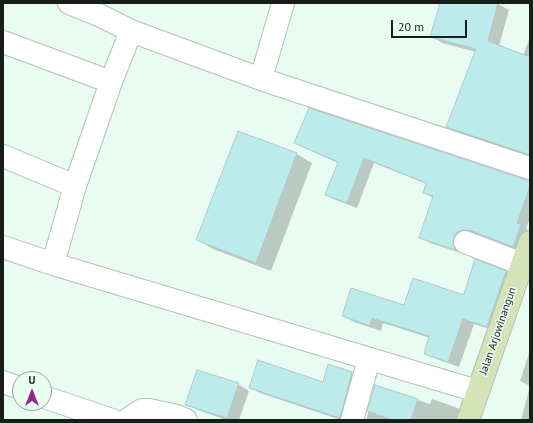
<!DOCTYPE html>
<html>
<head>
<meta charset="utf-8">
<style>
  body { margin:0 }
  #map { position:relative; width:533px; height:423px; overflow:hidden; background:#e9fcf2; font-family:"PT Sans",sans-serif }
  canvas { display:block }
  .frame { position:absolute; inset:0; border:4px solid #171e1a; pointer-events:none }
  .north { position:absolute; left:12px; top:371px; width:40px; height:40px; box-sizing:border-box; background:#e9fcf2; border:1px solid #95a39c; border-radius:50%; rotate:0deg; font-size:11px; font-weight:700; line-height:16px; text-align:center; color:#171e1a }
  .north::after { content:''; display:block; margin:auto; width:14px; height:18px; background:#942687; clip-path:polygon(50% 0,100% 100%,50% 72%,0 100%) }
  .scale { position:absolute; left:391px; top:20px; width:76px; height:18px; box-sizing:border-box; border:2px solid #171e1a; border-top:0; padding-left:5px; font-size:12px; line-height:14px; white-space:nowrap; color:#171e1a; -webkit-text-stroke:3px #e9fcf2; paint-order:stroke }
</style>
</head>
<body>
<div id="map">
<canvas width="533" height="423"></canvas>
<div class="frame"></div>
<div class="north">U</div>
<div class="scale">20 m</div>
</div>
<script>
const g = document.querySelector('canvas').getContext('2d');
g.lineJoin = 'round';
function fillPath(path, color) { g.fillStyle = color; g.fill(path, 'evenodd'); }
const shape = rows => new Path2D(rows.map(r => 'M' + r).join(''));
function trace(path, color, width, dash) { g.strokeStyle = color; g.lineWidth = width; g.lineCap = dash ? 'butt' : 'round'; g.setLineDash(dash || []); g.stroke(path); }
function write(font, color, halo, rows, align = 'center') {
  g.font = font + ' "PT Sans",sans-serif'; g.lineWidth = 3; g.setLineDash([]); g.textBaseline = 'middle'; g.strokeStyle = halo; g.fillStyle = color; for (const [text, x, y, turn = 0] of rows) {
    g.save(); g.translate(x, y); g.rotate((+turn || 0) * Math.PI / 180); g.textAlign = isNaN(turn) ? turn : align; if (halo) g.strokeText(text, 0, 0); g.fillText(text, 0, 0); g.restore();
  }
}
fillPath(shape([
  [441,3,494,3,498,4,509,10,499,46,523,56,530,37,530,157,458,133,448,127,476,52,442,43,431,36],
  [238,132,297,154,312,163,271,271,213,249,198,240],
  [295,142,530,181,530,218,526,229,530,231,523,252,480,235,474,235,462,250,464,254,430,243,420,237,433,198,424,193,427,184,374,163,357,208,336,200,326,195,338,163,305,148],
  [476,261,506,272,517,279,498,332,474,324,459,367,436,359,425,353,430,338,383,323,381,331,354,322,343,316,464,296],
  [530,350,530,420,521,420,530,386,520,381],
  [329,365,352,373,362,379,341,420,260,393,250,387,323,383],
  [238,384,249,391,239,420,226,420,198,410,187,404],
  [375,386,430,404,432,399,455,407,465,412,463,420,366,420]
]), '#0003');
const building = shape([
  [440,3,498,3,488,41,530,57,530,155,446,127,476,49,430,37,440,3],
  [309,108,526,180,530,180,530,186,517,223,521,224,513,247,470,230,463,230,457,232,454,237,453,244,455,250,419,238,433,196,423,193,426,183,364,158,347,203,325,195,338,162,294,143,309,108],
  [238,131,297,153,256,263,196,240,238,131],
  [475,259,506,271,487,327,463,319,448,362,424,354,429,336,372,318,370,326,342,316,351,288,404,305,413,278,461,294,464,294,475,259],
  [258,360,323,382,328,364,352,372,340,418,249,388,258,360],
  [197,370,239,383,227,418,185,405,197,370],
  [375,385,418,399,411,420,393,420,367,411,375,385]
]);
fillPath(building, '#bcebec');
trace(building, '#b3c8c9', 1);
const minor = shape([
  [69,3,99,15,131,31,261,79,530,168],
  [131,31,111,82,75,186,53,264,477,391],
  [3,42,111,82],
  [261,79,283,3],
  [3,156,75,186],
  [465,242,522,264],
  [3,247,53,264],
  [3,382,20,388],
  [44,397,112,420],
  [127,420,142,410,149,410,177,416,186,420],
  [352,420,369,359]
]);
const secondary = shape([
  [468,420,530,242]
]);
trace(minor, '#b1c3b9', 24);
trace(secondary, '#b1c3b9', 24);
trace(minor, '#fff', 22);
trace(secondary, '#d4e4b7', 22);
write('11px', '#171e1a', '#e9fcf2', [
  ["Jalan Arjowinangun",498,331,-71]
]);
</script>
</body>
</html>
